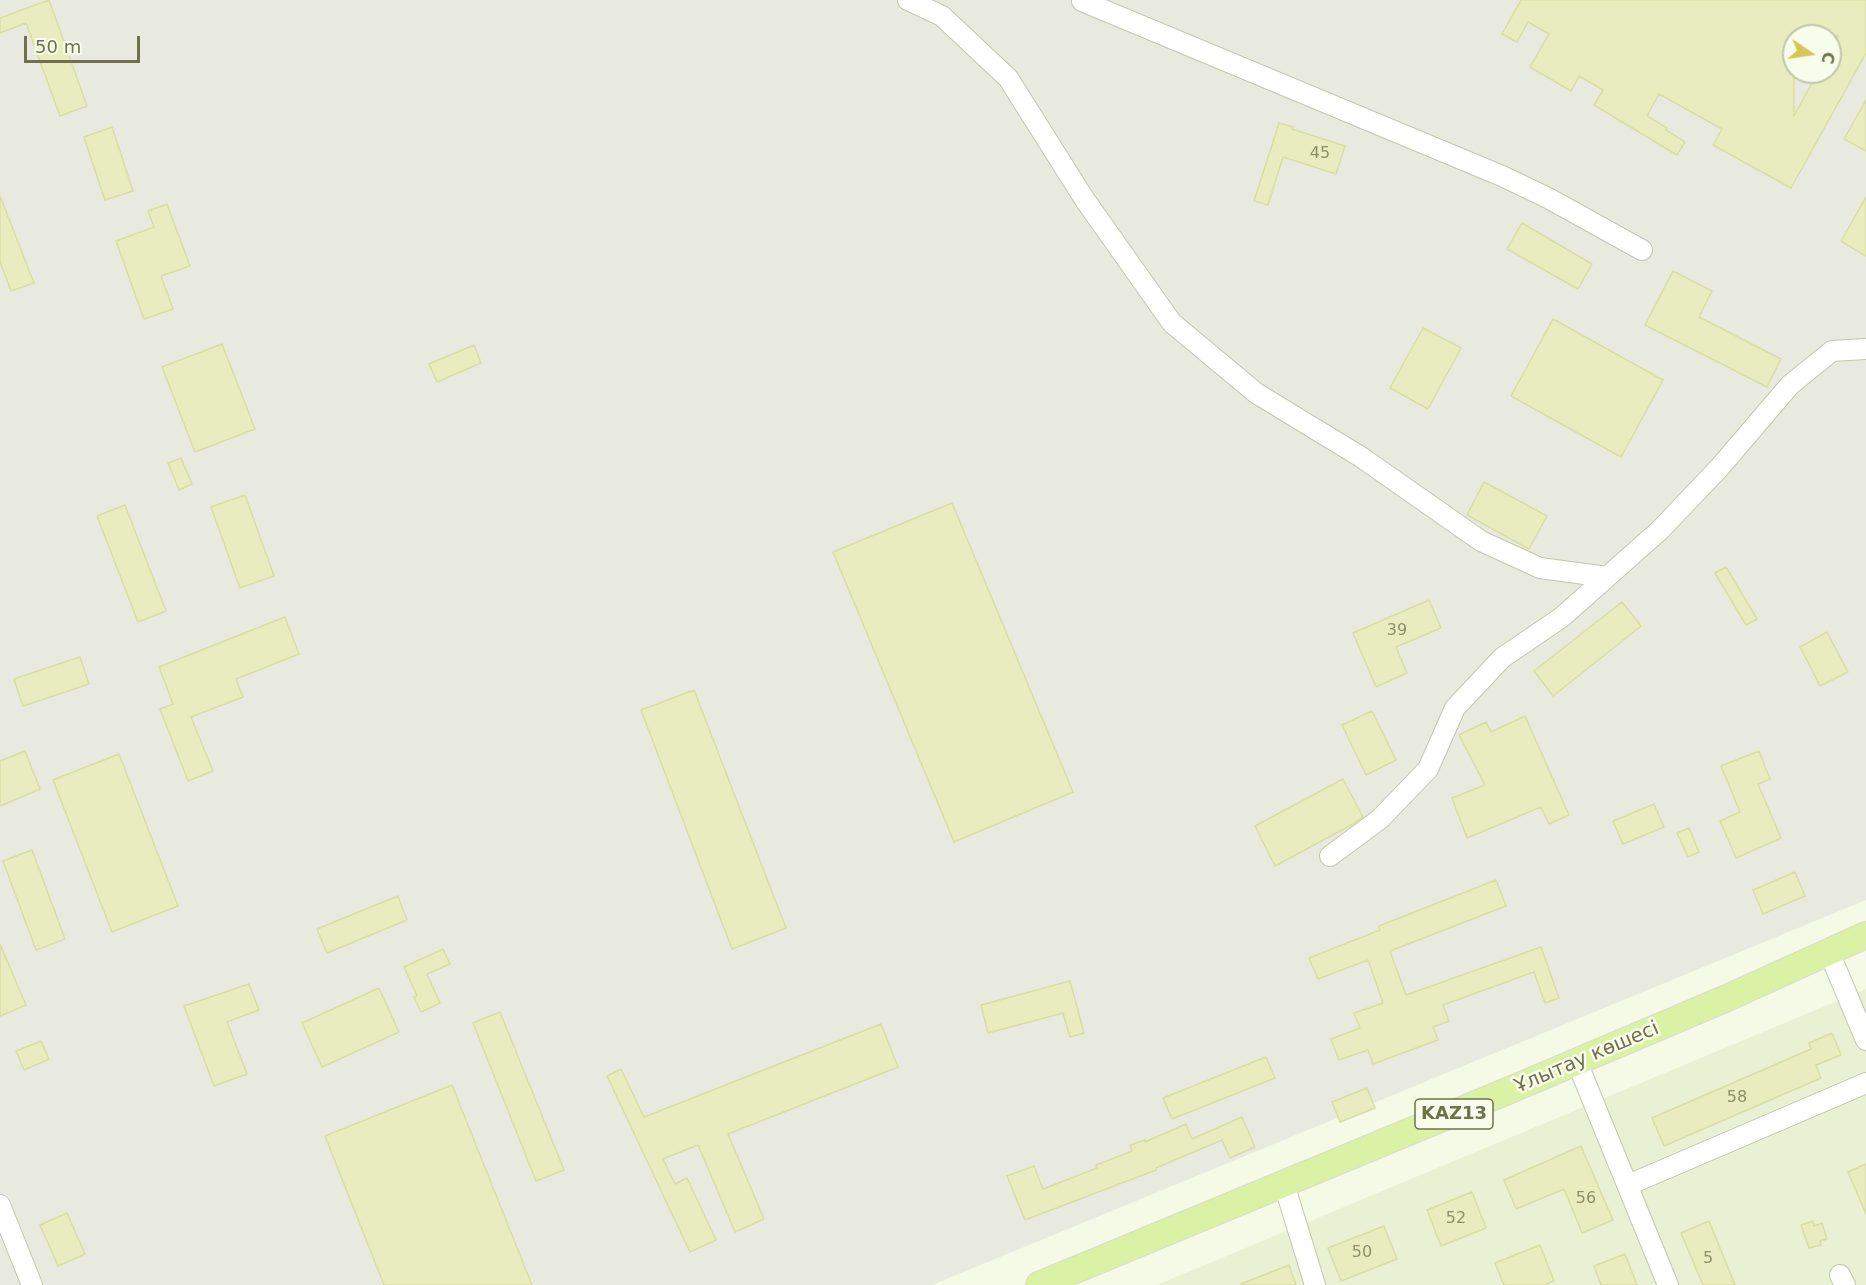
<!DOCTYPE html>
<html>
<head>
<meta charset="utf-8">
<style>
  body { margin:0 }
  #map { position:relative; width:1866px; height:1285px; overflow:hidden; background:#f4fae5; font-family:"DejaVu Sans",sans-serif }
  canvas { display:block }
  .north { position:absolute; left:1782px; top:24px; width:60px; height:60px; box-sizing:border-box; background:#f8fdeb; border:2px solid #c1c5ac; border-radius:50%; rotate:103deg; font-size:16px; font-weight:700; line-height:24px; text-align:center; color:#6f704d }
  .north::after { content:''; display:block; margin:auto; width:21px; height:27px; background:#d7c856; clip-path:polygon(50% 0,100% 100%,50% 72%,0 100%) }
  .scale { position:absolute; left:24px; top:36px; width:116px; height:27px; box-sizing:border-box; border:3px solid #6f704d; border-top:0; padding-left:8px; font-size:18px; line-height:21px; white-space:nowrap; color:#6f704d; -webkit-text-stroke:4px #f8fdeb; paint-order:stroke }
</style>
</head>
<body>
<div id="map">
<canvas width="1866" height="1285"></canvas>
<div class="north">С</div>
<div class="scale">50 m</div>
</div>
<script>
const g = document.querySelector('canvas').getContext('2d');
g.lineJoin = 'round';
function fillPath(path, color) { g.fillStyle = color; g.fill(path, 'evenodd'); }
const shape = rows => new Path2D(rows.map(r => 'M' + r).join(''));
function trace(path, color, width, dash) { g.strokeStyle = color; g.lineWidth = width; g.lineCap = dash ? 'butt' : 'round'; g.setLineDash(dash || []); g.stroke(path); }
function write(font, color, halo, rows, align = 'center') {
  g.font = font + ' "DejaVu Sans",sans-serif'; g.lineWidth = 5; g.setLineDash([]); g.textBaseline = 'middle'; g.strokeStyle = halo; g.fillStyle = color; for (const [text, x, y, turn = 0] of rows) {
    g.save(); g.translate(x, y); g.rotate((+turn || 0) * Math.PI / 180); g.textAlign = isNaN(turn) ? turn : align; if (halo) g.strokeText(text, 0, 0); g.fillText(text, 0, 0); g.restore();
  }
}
fillPath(shape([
  [1866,989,1866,1285,1157,1285]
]), '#eaf0d4');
fillPath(shape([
  [0,0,1866,0,1866,900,932,1285,0,1285],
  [1794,36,1830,36,1830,72,1794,72]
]), '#e8eadf');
const building = shape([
  [49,0,87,106,60,116,26,23,0,33,0,18,49,0],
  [1521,0,1866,0,1866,53,1791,188,1713,145,1722,129,1659,94,1647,116,1667,128,1666,130,1685,142,1677,155,1594,105,1603,90,1579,76,1571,91,1530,67,1549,34,1528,22,1517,42,1502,34,1521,0],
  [1794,36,1838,36,1830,51,1830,72,1818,72,1794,116,1794,36],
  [1866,100,1866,151,1844,139,1866,100],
  [1279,123,1293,127,1292,129,1345,146,1336,174,1283,157,1268,205,1254,201,1279,123],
  [112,127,133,191,105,200,84,137,112,127],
  [0,196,34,283,11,291,0,262,0,196],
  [1866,197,1866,256,1841,241,1866,197],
  [167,204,190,266,161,276,173,309,144,319,116,241,154,227,148,211,167,204],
  [1522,223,1592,264,1578,289,1507,249,1522,223],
  [1673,271,1712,291,1699,317,1781,359,1767,387,1645,325,1673,271],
  [1553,319,1663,380,1621,457,1511,396,1553,319],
  [1423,328,1461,348,1428,409,1390,388,1423,328],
  [222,344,255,429,195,452,162,367,222,344],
  [474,345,481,363,437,382,429,364,474,345],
  [181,458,192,484,179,490,168,463,181,458],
  [1484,482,1547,516,1529,549,1467,515,1484,482],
  [245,495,274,576,240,588,211,507,245,495],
  [952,503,1073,792,954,842,833,552,952,503],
  [125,505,166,611,138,622,97,516,125,505],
  [1726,567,1757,619,1746,625,1715,573,1726,567],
  [1429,600,1441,628,1396,647,1407,673,1376,687,1353,633,1429,600],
  [1622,602,1641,626,1553,696,1534,671,1622,602],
  [285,617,299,654,236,679,243,697,191,717,213,771,188,781,160,709,173,704,159,667,285,617],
  [1827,632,1848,672,1820,686,1800,647,1827,632],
  [80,657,89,684,23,706,14,679,80,657],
  [694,690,786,928,732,949,641,710,694,690],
  [1372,711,1396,760,1366,775,1342,725,1372,711],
  [1525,716,1569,815,1549,824,1541,807,1467,838,1452,798,1485,785,1459,735,1486,722,1491,732,1525,716],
  [25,751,40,789,0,806,0,761,25,751],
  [1759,751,1770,779,1758,784,1781,838,1736,858,1720,821,1740,812,1721,766,1759,751],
  [119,754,178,906,112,932,53,780,119,754],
  [1343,779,1363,817,1353,824,1275,866,1255,826,1343,779],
  [1654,804,1664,827,1623,844,1613,821,1654,804],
  [1689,828,1699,852,1688,857,1677,833,1689,828],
  [32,850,65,939,36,950,3,861,32,850],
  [1795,872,1805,896,1763,914,1753,890,1795,872],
  [1496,880,1506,906,1390,951,1406,995,1541,947,1559,998,1545,1003,1534,972,1443,1005,1449,1021,1433,1027,1438,1040,1373,1064,1368,1050,1339,1060,1331,1039,1360,1028,1354,1013,1383,1003,1368,960,1318,979,1309,958,1380,930,1379,926,1496,880],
  [398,896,407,920,327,953,317,929,398,896],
  [0,944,26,1005,0,1016,0,944],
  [443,949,450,964,427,974,440,1003,421,1012,414,997,417,996,404,967,443,949],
  [1070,981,1084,1033,1070,1037,1063,1013,988,1033,981,1005,1070,981],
  [249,984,259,1010,227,1022,247,1074,214,1086,184,1006,249,984],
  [379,988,399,1032,322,1067,302,1023,379,988],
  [500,1012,564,1170,536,1181,473,1023,500,1012],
  [881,1024,898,1067,728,1134,764,1219,735,1232,698,1145,663,1159,675,1184,687,1178,716,1240,690,1252,607,1076,621,1069,644,1117,881,1024],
  [1832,1033,1841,1055,1816,1065,1821,1078,1664,1146,1652,1118,1811,1049,1809,1043,1832,1033],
  [41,1041,49,1059,24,1070,16,1051,41,1041],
  [1266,1057,1275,1078,1172,1119,1163,1098,1266,1057],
  [452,1085,532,1285,384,1285,325,1136,452,1085],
  [1367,1088,1375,1108,1340,1122,1332,1102,1367,1088],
  [1242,1117,1255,1147,1230,1158,1222,1140,1156,1168,1156,1170,1025,1220,1007,1176,1034,1166,1043,1189,1097,1168,1096,1165,1132,1151,1130,1145,1145,1140,1145,1142,1186,1124,1192,1139,1242,1117],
  [1581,1146,1613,1220,1582,1233,1564,1189,1516,1209,1504,1180,1581,1146],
  [1866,1164,1866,1214,1848,1172,1866,1164],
  [1472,1192,1486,1228,1441,1246,1427,1210,1472,1192],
  [67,1213,85,1254,58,1266,40,1225,67,1213],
  [1709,1221,1735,1285,1703,1285,1681,1233,1709,1221],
  [1813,1221,1814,1226,1822,1223,1827,1239,1820,1241,1821,1245,1809,1248,1801,1225,1813,1221],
  [1384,1226,1397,1259,1341,1281,1328,1248,1384,1226],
  [1540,1245,1554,1281,1544,1285,1504,1285,1495,1263,1540,1245],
  [1625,1254,1637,1285,1601,1285,1594,1266,1625,1254],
  [1289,1265,1296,1285,1241,1285,1241,1284,1289,1265]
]);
fillPath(building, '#e9ecbf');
trace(building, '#dadda1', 1.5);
const minor = shape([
  [908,0,942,16,1008,78,1085,200,1172,323,1256,393,1361,457,1481,541,1540,568,1607,577],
  [1082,1,1502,176,1548,198,1642,250],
  [1330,856,1380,819,1428,769,1455,708,1502,658,1562,617,1660,530,1720,467,1790,385,1832,351,1866,349],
  [1829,952,1866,1040],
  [1577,1062,1668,1285],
  [1284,1184,1315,1285],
  [1628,1185,1866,1083],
  [0,1205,32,1285],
  [1840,1275,1845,1285]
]);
const major = shape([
  [1039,1285,1510,1090,1727,998,1866,935]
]);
trace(minor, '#c4c7aa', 22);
trace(major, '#dadad1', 28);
trace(minor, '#fff', 20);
trace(major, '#dbf2a4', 26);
write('16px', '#8e8f6a', null, [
  ["45",1320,154],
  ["39",1397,631],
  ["58",1737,1098],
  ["56",1586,1199],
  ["52",1456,1219],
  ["50",1362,1253],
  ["5",1708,1259]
]);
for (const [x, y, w] of [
  [1454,1114,78]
]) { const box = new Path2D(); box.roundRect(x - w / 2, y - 15, w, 30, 4.5); g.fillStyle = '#f8fdeb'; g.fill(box); trace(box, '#6f704d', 1.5); }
write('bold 18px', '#6f704d', null, [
  ["KAZ13",1454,1114]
]);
write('20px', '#6f704d', '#f8fdeb', [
  ["Ұлытау көшесі",1587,1058,-23]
]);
</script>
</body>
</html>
